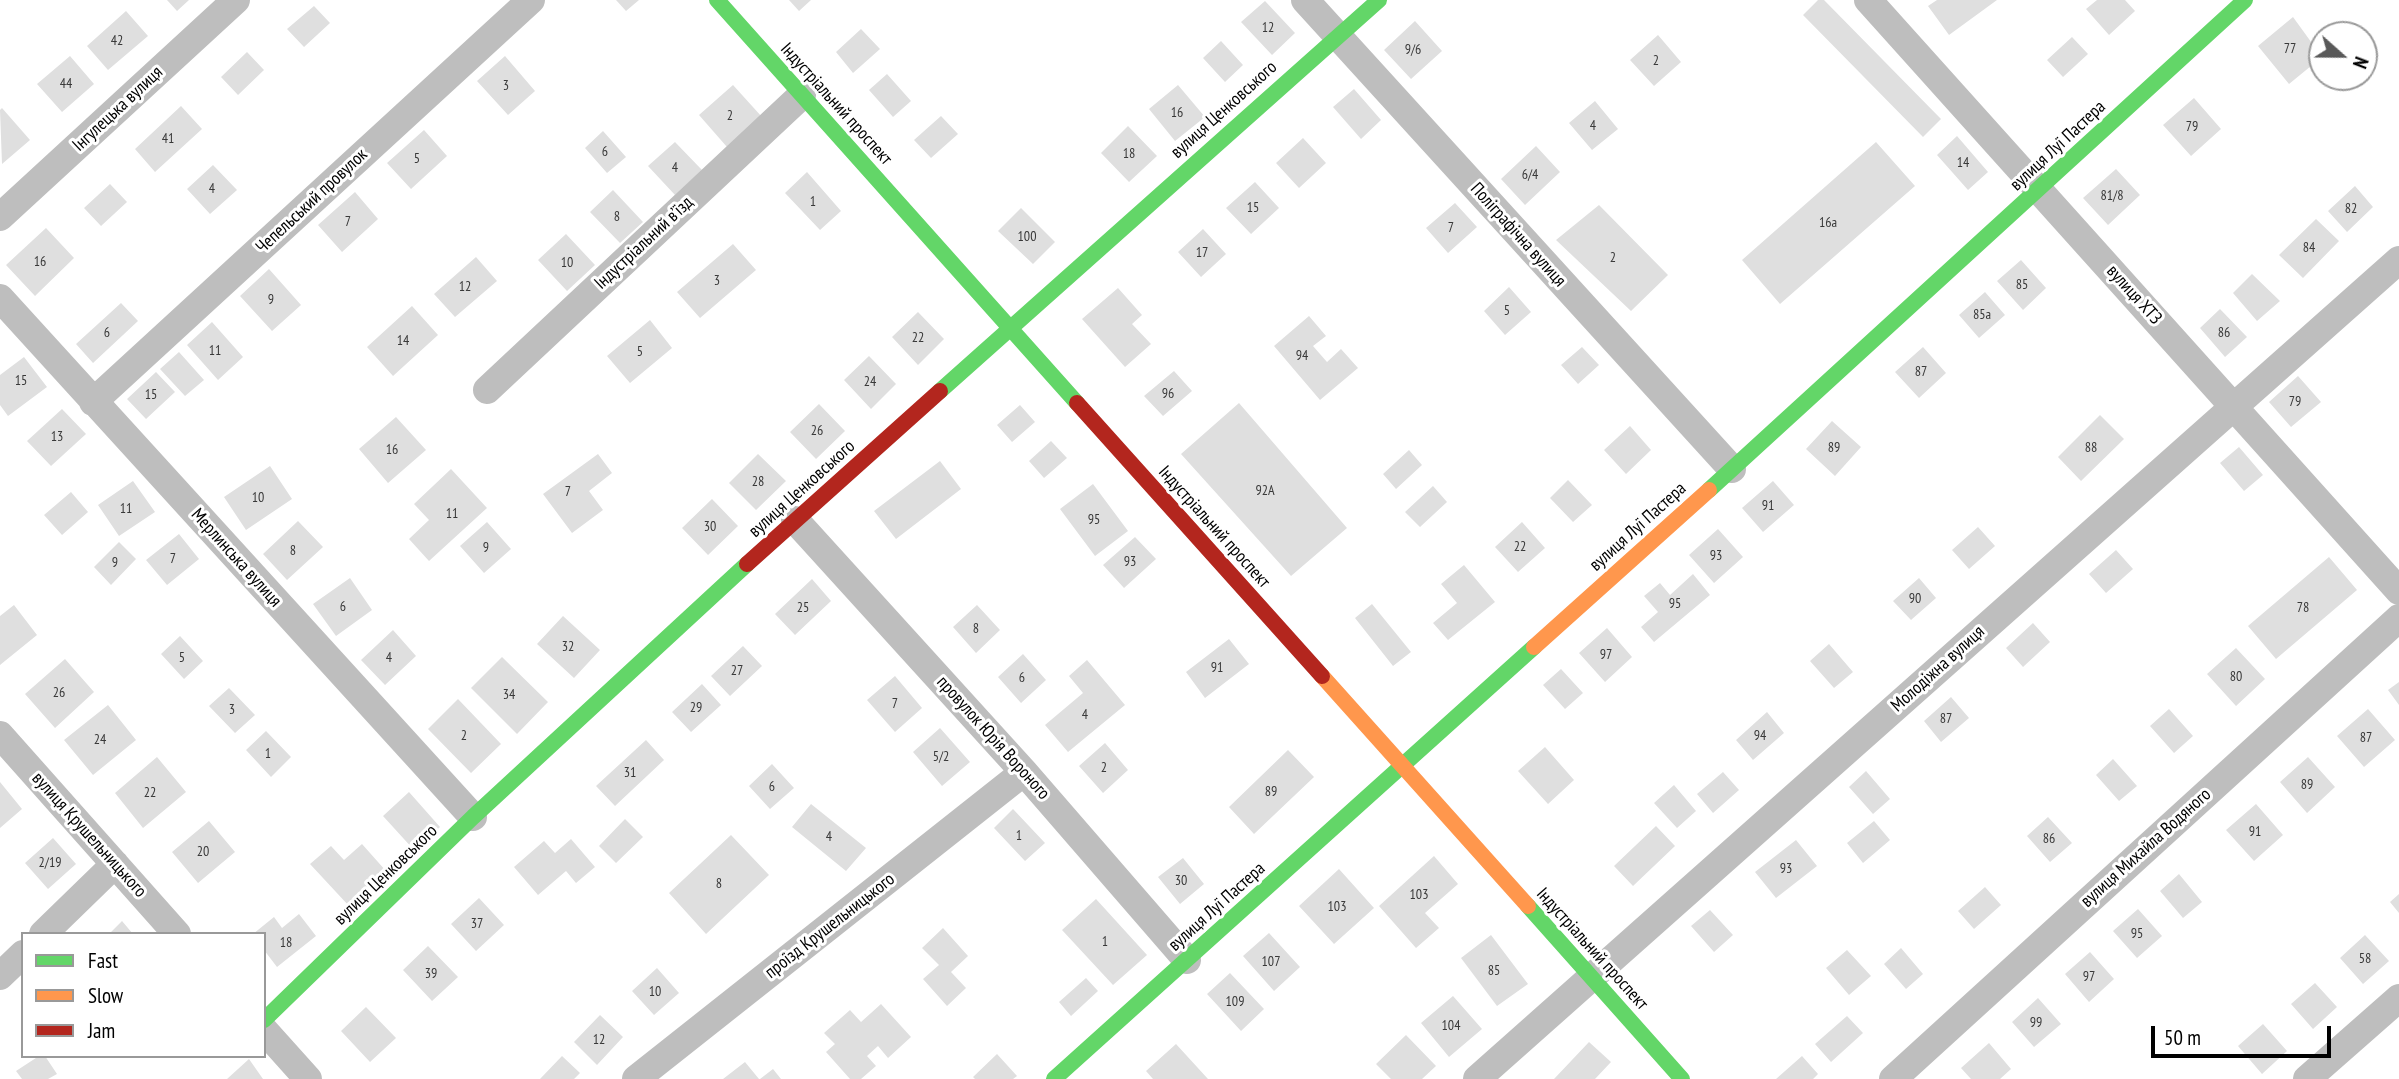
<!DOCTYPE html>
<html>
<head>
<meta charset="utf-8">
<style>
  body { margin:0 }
  #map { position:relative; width:2399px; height:1079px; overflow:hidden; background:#fff; font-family:"PT Sans Narrow",sans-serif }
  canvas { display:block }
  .legend { position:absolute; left:21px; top:932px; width:245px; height:126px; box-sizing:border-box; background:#fff; border:2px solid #999; margin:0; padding:9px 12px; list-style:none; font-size:21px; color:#000 }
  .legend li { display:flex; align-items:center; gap:14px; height:35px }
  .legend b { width:35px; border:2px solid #999 }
  .north { position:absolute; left:2308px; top:21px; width:70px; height:70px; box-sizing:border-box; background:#fff; border:2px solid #999; border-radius:50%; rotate:111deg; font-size:19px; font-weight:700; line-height:28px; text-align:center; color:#000 }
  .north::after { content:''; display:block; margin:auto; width:24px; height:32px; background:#595959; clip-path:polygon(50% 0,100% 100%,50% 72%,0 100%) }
  .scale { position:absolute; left:2151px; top:1026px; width:180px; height:32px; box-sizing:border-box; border:4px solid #000; border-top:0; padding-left:9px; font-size:21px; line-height:24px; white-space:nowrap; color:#000; -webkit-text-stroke:5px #fff; paint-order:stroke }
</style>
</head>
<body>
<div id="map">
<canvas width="2399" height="1079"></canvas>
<ul class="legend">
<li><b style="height:9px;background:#63d668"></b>Fast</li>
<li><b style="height:9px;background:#ff974d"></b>Slow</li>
<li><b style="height:9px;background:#b3261e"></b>Jam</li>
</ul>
<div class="north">N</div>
<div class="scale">50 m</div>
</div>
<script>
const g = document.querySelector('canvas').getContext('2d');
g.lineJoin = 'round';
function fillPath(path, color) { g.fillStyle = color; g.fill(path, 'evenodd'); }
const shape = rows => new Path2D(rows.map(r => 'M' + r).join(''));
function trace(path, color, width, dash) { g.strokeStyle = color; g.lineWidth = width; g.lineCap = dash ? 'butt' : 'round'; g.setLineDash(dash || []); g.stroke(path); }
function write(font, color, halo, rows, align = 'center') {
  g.font = font + ' "PT Sans Narrow",sans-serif'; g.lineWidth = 6; g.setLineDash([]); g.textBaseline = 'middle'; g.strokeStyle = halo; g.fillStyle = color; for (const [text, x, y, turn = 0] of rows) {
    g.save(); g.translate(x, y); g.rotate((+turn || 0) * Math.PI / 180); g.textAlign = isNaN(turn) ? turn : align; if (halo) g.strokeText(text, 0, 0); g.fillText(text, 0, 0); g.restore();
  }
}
fillPath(shape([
  [167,0,189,0,177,11],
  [616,0,639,0,626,11],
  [789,0,811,0,799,11],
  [1818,0,1824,0,1941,119,1923,137,1803,15],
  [1937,0,1997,0,1949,35,1928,6],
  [2097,0,2125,0,2135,11,2109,35,2086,9],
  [1265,1,1295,33,1272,55,1241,22],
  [314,6,330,23,304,47,287,29],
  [126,11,148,36,108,70,87,46],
  [2293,17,2322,57,2289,84,2258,46],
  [1415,21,1442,51,1411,79,1384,50],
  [861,29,880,49,853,73,836,52],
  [1658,35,1681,62,1654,86,1630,60],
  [2072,37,2088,54,2063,77,2047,60],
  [1221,41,1243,65,1225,82,1203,58],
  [247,52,264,70,238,95,221,77],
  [70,56,94,84,62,112,37,84],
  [505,56,535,91,508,115,477,81],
  [887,74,911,101,893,117,869,90],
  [733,85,762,117,727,147,699,115],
  [1178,85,1205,117,1175,141,1149,109],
  [1354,89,1381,120,1361,139,1333,107],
  [2194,98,2221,129,2191,156,2163,125],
  [1595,101,1618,129,1592,150,1569,123],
  [181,106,202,129,155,172,135,149],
  [2,108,30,140,2,164,0,110],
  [941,116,958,134,931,158,914,140],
  [1128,126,1157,156,1129,182,1101,153],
  [424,130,447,156,411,189,387,163],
  [603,131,626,157,607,173,585,148],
  [1957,136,1988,172,1968,190,1937,155],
  [1303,138,1326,163,1299,188,1276,163],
  [675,142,702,170,675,195,648,166],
  [1876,142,1915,186,1780,304,1742,260],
  [1536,146,1560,172,1525,205,1501,179],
  [213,165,237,190,210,214,187,189],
  [2116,169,2140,195,2108,225,2083,198],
  [807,172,841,211,820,230,785,193],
  [1255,182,1279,208,1251,234,1226,208],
  [110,184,127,202,101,226,84,208],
  [2355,186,2373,207,2347,232,2328,211],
  [613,190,643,222,620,243,590,212],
  [355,192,378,219,342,252,318,225],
  [1455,203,1477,227,1448,253,1426,228],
  [1599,205,1668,275,1631,311,1556,240],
  [1021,208,1055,242,1033,264,998,231],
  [2316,219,2339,241,2303,278,2279,255],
  [46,228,74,258,35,296,6,265],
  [1203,229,1226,254,1201,277,1178,252],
  [566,234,595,265,567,291,538,260],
  [733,244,756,270,700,318,677,292],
  [476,257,497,281,455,317,434,294],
  [2021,260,2046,288,2023,310,1997,281],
  [269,269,301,305,272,331,240,296],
  [2252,274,2280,301,2257,321,2233,293],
  [1509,287,1531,312,1505,335,1484,311],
  [1118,288,1142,315,1132,324,1151,344,1125,367,1082,319],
  [1985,292,2005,315,1979,338,1959,315],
  [121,303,138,321,93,363,76,344],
  [412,306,438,335,393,376,367,347],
  [2220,309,2247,337,2225,357,2200,328],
  [918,312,944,339,918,365,892,337],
  [1309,316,1326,336,1313,346,1327,362,1341,349,1358,368,1320,400,1274,346],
  [650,320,672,348,630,383,607,356],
  [212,322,243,357,218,380,187,345],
  [1582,347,1599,365,1578,384,1561,365],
  [1923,347,1946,373,1919,398,1895,372],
  [179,352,204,380,185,396,160,369],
  [869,356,896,384,871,409,844,380],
  [24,357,47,387,8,416,0,405,0,375],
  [1174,371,1192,391,1163,416,1144,396],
  [156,372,175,392,146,419,127,399],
  [2298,376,2321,402,2291,427,2269,402],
  [1239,403,1347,528,1291,576,1181,454],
  [819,404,845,431,816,459,790,432],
  [1020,405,1035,422,1012,442,997,425],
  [62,409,86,434,51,466,27,441],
  [2100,415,2124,439,2081,481,2058,457],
  [396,417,426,450,388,483,359,449],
  [1832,421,1861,447,1835,476,1806,449],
  [1630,426,1651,450,1626,474,1604,450],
  [1051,441,1067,458,1044,478,1029,461],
  [2239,447,2263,475,2244,491,2220,463],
  [1409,450,1422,465,1396,489,1383,474],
  [598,454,612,473,589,491,603,510,572,533,543,494],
  [758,454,786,481,756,510,729,483],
  [940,461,961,489,896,539,874,511],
  [270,466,292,499,246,530,224,497],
  [451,469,487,508,429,561,409,539,429,520,414,504],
  [1568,480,1592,505,1573,522,1550,498],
  [133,481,155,512,119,536,98,505],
  [1773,481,1794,505,1763,532,1742,508],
  [1093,484,1128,531,1095,556,1060,509],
  [1433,486,1447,502,1420,527,1405,512],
  [71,492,88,512,62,535,44,515],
  [712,499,738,526,708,555,682,528],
  [298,521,323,547,287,580,263,554],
  [487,522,511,549,484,573,460,546],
  [1522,522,1545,548,1518,572,1495,547],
  [1978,527,1995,546,1969,569,1952,550],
  [1718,529,1743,557,1714,583,1689,555],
  [179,534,199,559,167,585,146,560],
  [1135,537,1156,559,1124,588,1103,565],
  [119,542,136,559,111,585,94,567],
  [2116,550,2133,569,2106,593,2089,574],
  [2329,557,2357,590,2276,659,2248,626],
  [1464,565,1495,602,1448,640,1433,623,1457,603,1441,584],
  [1693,574,1710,595,1654,642,1641,627,1658,612,1644,596,1660,583,1670,595],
  [350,578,372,610,336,636,313,604],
  [1919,578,1936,598,1911,620,1893,601],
  [812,579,831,601,795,635,775,614],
  [1372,604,1411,652,1393,666,1355,618],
  [14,605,37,635,0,665,0,616],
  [977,605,1000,630,976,653,953,627],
  [563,616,600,650,574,678,537,644],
  [2033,623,2050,642,2023,667,2006,648],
  [1607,628,1632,657,1605,682,1579,653],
  [393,630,416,656,385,685,361,660],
  [180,636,203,661,184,679,161,654],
  [1229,639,1249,664,1205,698,1186,672],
  [1829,644,1853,672,1834,688,1810,661],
  [743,646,762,666,730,696,711,676],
  [2236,648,2265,679,2236,706,2207,674],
  [1023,654,1046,680,1021,703,998,677],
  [502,657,548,702,517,734,471,688],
  [65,659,94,692,55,728,25,694],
  [1087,660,1125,705,1068,752,1045,725,1083,693,1069,676],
  [1561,669,1583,693,1565,709,1543,685],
  [895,676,922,708,895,732,867,700],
  [2399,682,2399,705,2388,690],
  [702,684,721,705,691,732,672,712],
  [229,688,255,715,235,733,209,706],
  [1951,697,1969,718,1941,742,1924,721],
  [458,699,501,744,471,773,428,729],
  [108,705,136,740,93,775,64,740],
  [2169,709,2193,736,2174,753,2150,726],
  [2368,709,2395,740,2364,767,2337,736],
  [1767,712,1784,733,1753,760,1736,740],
  [940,728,970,762,942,786,913,752],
  [266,731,291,757,271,777,246,750],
  [646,740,664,760,615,806,596,786],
  [1105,743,1128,770,1103,793,1079,766],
  [1545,747,1574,780,1548,804,1518,771],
  [1288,750,1314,777,1254,834,1229,807],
  [157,757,186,792,143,828,115,793],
  [2308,757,2335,787,2307,813,2280,782],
  [2113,759,2137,786,2119,801,2096,775],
  [772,764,794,788,770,809,749,786],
  [1866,771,1890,799,1873,814,1849,787],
  [1723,772,1739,790,1713,813,1697,794],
  [0,782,22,809,0,828],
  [1674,785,1696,811,1677,828,1654,803],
  [409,792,440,827,414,850,383,816],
  [811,804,866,848,846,871,792,827],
  [2256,804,2283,835,2254,861,2226,830],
  [1013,809,1045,843,1025,861,994,828],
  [2048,817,2072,843,2050,862,2027,836],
  [625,819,643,837,616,863,599,846],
  [209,821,235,852,198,883,172,852],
  [1874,821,1890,840,1863,863,1847,843],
  [1656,826,1675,846,1633,886,1614,866],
  [731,835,769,875,706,934,669,893],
  [53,838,76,864,48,889,25,863],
  [571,839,595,867,576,883,566,871,538,895,514,867,544,841,555,853],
  [1796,840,1817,866,1776,898,1755,872],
  [362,844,386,871,349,906,310,864,331,846,344,860],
  [1434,856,1458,884,1425,913,1439,928,1416,948,1379,906],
  [1183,858,1204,884,1180,904,1158,877],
  [1339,869,1374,908,1334,944,1299,906],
  [2179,874,2202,902,2183,918,2160,891],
  [1985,887,2001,905,1974,929,1958,911],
  [2399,894,2399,913,2390,902],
  [479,898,504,925,476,951,451,924],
  [1096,899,1147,955,1113,985,1062,930],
  [2138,909,2162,936,2137,958,2113,931],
  [1710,910,1733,935,1714,952,1691,926],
  [299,914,316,936,277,967,264,950,264,934,253,934,274,917,282,928],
  [122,921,133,934,109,934],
  [943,928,968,956,951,972,966,988,947,1006,923,979,939,965,922,948],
  [1269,933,1300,967,1274,991,1243,956],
  [1491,935,1528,984,1497,1006,1461,958],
  [2365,935,2389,961,2363,984,2340,958],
  [428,946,458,977,432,1001,403,970],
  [1901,948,1923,974,1906,989,1884,964],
  [1847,950,1871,976,1849,995,1826,968],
  [2090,952,2114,979,2089,1002,2065,974],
  [657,968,679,993,654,1015,632,991],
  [1230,973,1264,1009,1241,1031,1207,994],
  [1086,978,1098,991,1071,1016,1059,1002],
  [2315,983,2337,1007,2313,1029,2291,1004],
  [1453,996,1482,1029,1449,1057,1421,1023],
  [2038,998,2061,1024,2034,1047,2012,1022],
  [881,1004,911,1037,888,1058,878,1046,867,1056,876,1066,861,1079,850,1079,826,1052,835,1044,824,1033,850,1010,861,1022],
  [366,1007,396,1038,370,1062,341,1031],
  [600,1015,623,1037,597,1065,574,1042],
  [1847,1016,1863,1033,1831,1062,1815,1044],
  [2263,1024,2287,1051,2262,1074,2238,1046],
  [1406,1035,1436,1066,1422,1079,1391,1079,1376,1064],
  [1589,1042,1611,1062,1595,1079,1554,1079],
  [1989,1043,2011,1069,2000,1079,1971,1079,1961,1068],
  [1176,1044,1208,1079,1153,1079,1146,1071],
  [997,1054,1017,1076,1013,1079,975,1079,973,1077],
  [39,1056,45,1056,57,1074,48,1079,22,1079,16,1071],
  [562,1056,580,1073,574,1079,540,1079],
  [1802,1056,1818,1074,1813,1079,1776,1079],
  [249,1059,263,1079,227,1079],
  [745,1062,759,1079,723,1079],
  [773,1069,781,1079,760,1079]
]), '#dfdfdf');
trace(shape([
  [1305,0,1732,469],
  [1868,0,2399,591],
  [0,217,236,0],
  [0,298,473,817],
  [487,390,802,95],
  [93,402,531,0],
  [795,520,1024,772,1187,960],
  [0,735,177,934],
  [43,934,115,864],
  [0,976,23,954],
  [264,1030,308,1079],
  [636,1079,1024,772],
  [1477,1079,2399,260],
  [1893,1079,2399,618],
  [2307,1079,2399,998]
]), '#bebebe', 28);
trace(shape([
  [717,0,1077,403],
  [940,391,1379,0],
  [1709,490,2245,0],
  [1528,906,1682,1079],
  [264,1020,473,817,747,564],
  [1054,1079,1534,647]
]), '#63d668', 16);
trace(shape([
  [1534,647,1709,490],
  [1322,676,1528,906]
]), '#ff974d', 16);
trace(shape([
  [1077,403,1322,676],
  [747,564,940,391]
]), '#b3261e', 16);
write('14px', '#383838', null, [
  ["12",1268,28],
  ["42",117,41],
  ["77",2290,49],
  ["9/6",1413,50],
  ["2",1656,61],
  ["44",66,84],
  ["3",506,86],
  ["16",1177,113],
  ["2",730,116],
  ["4",1593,126],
  ["79",2192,127],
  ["41",168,139],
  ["6",605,152],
  ["18",1129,154],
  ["5",417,159],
  ["14",1963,163],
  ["4",675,168],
  ["6/4",1530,175],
  ["4",212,189],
  ["81/8",2112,196],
  ["1",813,202],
  ["15",1253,208],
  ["82",2351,209],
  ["8",617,217],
  ["7",348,222],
  ["16а",1828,223],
  ["7",1451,228],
  ["100",1027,237],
  ["84",2309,248],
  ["17",1202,253],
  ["2",1613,258],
  ["16",40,262],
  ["10",567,263],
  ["3",717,281],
  ["85",2022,285],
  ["12",465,287],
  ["9",271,300],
  ["5",1507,311],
  ["85а",1982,315],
  ["6",107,333],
  ["86",2224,333],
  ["22",918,338],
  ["14",403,341],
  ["11",215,351],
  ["5",640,352],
  ["94",1302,356],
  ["87",1921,372],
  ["15",21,381],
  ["24",870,382],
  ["96",1168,394],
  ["15",151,395],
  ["79",2295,402],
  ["26",817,431],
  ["13",57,437],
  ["89",1834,448],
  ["88",2091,448],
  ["16",392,450],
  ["28",758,482],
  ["92А",1265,491],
  ["7",568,492],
  ["10",258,498],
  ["91",1768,506],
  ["11",126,509],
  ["11",452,514],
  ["95",1094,520],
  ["30",710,527],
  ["22",1520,547],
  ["9",486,548],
  ["8",293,551],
  ["93",1716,556],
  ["7",173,559],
  ["93",1130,562],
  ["9",115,563],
  ["90",1915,599],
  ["95",1675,604],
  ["6",343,607],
  ["25",803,608],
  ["78",2303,608],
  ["8",976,629],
  ["32",568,647],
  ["97",1606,655],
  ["5",182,658],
  ["4",389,658],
  ["91",1217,668],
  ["27",737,671],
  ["80",2236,677],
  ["6",1022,678],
  ["26",59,693],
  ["34",509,695],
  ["7",895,704],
  ["29",696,708],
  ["3",232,710],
  ["4",1085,715],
  ["87",1946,719],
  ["2",464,736],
  ["94",1760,736],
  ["87",2366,738],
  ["24",100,740],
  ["1",268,754],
  ["5/2",941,757],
  ["2",1104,768],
  ["31",630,773],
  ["89",2307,785],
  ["6",772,787],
  ["89",1271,792],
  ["22",150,793],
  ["91",2255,832],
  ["1",1019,836],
  ["4",829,837],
  ["86",2049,839],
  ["20",203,852],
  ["2/19",50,863],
  ["93",1786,869],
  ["30",1181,881],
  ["8",719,884],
  ["103",1419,895],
  ["103",1337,907],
  ["37",477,924],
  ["95",2137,934],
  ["1",1105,942],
  ["18",286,943],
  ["58",2365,959],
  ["107",1271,962],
  ["85",1494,971],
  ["39",431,974],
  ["97",2089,977],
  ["10",655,992],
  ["109",1235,1002],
  ["99",2036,1023],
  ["104",1451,1026],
  ["12",599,1040]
]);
write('18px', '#000', '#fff', [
  ["Індустріальний проспект",836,104,48],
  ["Інгулецька вулиця",118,109,-43],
  ["вулиця Ценковського",1224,110,-42],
  ["вулиця Луї Пастера",2058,146,-43],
  ["Чепельський провулок",312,201,-43],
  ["Поліграфічна вулиця",1518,235,48],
  ["Індустріальний в’їзд",644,243,-43],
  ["вулиця ХТЗ",2134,295,48],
  ["вулиця Ценковського",802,489,-42],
  ["Індустріальний проспект",1214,527,48],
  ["вулиця Луї Пастера",1638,527,-42],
  ["Мерлинська вулиця",236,558,48],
  ["Молодіжна вулиця",1938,669,-42],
  ["провулок Юрія Вороного",993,738,48],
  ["вулиця Крушельницького",89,835,48],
  ["вулиця Михайла Водяного",2146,848,-42],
  ["вулиця Ценковського",386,875,-44],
  ["вулиця Луї Пастера",1217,907,-42],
  ["проїзд Крушельницького",830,926,-38],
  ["Індустріальний проспект",1592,949,48]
]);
</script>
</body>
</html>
